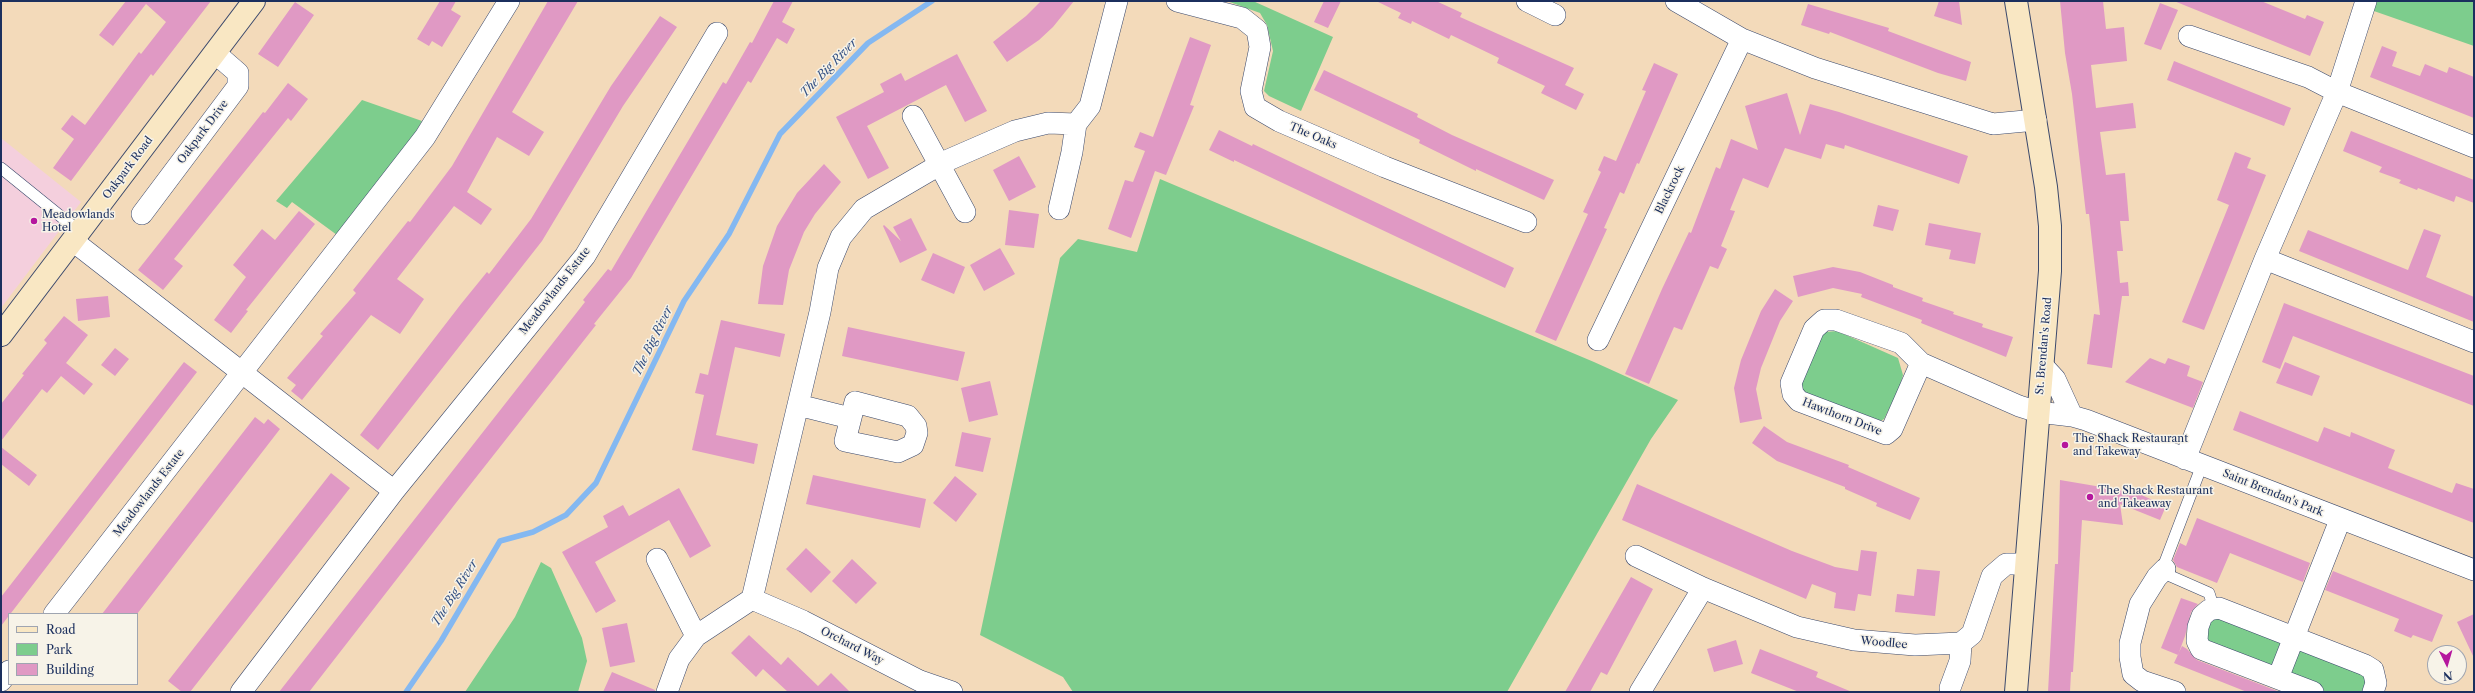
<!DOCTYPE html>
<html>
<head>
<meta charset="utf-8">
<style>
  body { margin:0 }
  #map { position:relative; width:2475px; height:693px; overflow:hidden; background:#f3daba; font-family:"Libre Caslon Text",serif }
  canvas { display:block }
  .frame { position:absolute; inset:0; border:2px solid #1b2f5e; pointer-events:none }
  .legend { position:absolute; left:8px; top:613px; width:130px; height:72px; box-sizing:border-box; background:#f7f3e8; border:1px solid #9fa5b1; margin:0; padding:5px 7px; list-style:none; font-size:12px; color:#1b2f5e }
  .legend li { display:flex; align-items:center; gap:8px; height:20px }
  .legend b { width:20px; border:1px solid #9fa5b1 }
  .north { position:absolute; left:2427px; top:645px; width:40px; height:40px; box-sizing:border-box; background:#f7f3e8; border:1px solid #9fa5b1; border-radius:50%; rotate:175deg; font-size:11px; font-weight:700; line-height:16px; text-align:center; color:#1b2f5e }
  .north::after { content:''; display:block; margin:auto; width:14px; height:18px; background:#b5179e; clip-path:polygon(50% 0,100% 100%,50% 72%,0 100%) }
</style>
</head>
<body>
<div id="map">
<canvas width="2475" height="693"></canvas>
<div class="frame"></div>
<ul class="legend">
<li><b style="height:5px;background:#f9e7c3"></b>Road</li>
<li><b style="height:11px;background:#7dcd8d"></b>Park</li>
<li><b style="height:11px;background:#e099c4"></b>Building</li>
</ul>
<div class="north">N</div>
</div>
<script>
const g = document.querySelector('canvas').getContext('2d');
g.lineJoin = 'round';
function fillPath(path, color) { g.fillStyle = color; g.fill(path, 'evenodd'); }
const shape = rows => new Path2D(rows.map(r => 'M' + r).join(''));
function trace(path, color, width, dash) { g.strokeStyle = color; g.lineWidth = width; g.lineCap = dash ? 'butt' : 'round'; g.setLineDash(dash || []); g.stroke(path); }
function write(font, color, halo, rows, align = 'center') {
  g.font = font + ' "Libre Caslon Text",serif'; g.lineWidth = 3; g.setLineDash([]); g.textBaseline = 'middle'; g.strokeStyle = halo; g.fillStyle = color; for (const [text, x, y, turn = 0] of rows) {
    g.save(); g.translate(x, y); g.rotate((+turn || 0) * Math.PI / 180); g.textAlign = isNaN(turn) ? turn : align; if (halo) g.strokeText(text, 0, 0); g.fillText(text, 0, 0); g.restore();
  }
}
fillPath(shape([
  [1,138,81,202,1,308]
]), '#f4cfdd');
fillPath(shape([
  [1227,1,1253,1,1333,37,1301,111,1269,96,1264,91,1273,51,1267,25,1260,13],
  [2374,1,2474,1,2474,46,2371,10],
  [362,100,422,121,404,152,337,235,292,202,287,208,276,201],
  [1160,179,1594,362,1678,400,1651,439,1507,692,1073,692,1063,677,980,635,1060,258,1078,239,1137,252],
  [1837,331,1898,358,1903,375,1899,389,1884,419,1877,423,1805,398,1801,383,1821,337,1826,332],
  [541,562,551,568,582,638,587,661,578,692,465,692,515,617],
  [2220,615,2282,639,2276,668,2207,640,2207,624],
  [2296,649,2367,675,2365,692,2324,692,2291,679,2289,664]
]), '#7dcd8d');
trace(shape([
  [406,692,441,641,500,541,533,532,566,515,596,483,684,301,729,234,780,134,868,43,932,1]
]), '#84b8f1', 5.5);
fillPath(shape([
  [126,1,211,1,153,76,151,74,71,181,53,168,74,139,61,129,72,115,85,125,139,52,141,54,166,22,146,4,113,46,99,35],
  [440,1,456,1,451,10,461,16,442,47,432,41,429,46,417,39],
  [548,1,578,1,512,112,544,132,529,156,497,137,467,192,492,209,481,225,454,206,397,279,424,299,400,334,371,315,302,400,291,391,296,385,287,378,323,336,320,334,356,293,353,290,408,221,410,222,452,166],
  [774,1,793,1,782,22,795,29,787,44,777,38,751,83,748,81,631,278,594,324,596,325,459,499,309,692,279,692,585,302,583,300,608,269,611,271,723,82,726,84,750,42,752,43],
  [1041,1,1074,1,1053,27,1039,40,1007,62,993,42,1026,16],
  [1324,1,1341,1,1328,28,1314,22],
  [1376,1,1436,1,1462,13,1460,17,1574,68,1565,85,1584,94,1576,110,1541,93,1545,86,1497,63,1499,58,1451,35,1449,39,1412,21,1411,24,1398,18,1401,13],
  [1939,1,1959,1,1962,25,1934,16],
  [2060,1,2103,1,2106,29,2124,27,2127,61,2091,65,2096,108,2133,103,2136,128,2100,132,2106,175,2125,173,2129,221,2120,221,2123,251,2117,251,2120,283,2128,282,2129,296,2122,296,2112,368,2087,364,2094,314,2100,315,2089,214,2086,214,2072,94,2065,53],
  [2174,1,2261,1,2305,19,2307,15,2324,22,2310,56],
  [295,2,314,15,278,67,258,54],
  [2160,3,2178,10,2161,50,2144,44],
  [1808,4,1889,28,1888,31,1971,62,1966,81,1938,73,1830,32,1829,34,1801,25],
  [660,16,677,27,623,106,542,241,378,450,360,435,461,304,487,272,489,274,531,219,611,86],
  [1190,37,1211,45,1190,105,1194,106,1166,175,1155,171,1131,238,1108,229,1125,180,1133,182,1145,151,1134,147,1140,132,1153,137],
  [2382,46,2397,52,2392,66,2420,76,2425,64,2447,73,2449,67,2474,77,2474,118,2370,77],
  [957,54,987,111,965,122,946,85,867,126,889,168,868,179,836,117,884,92,880,84,901,73,905,81],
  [2174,61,2291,108,2284,126,2167,80],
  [1654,63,1678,74,1639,164,1637,163,1624,194,1620,192,1604,228,1607,229,1556,341,1535,332,1588,214,1583,212,1601,172,1598,170,1604,156,1616,161,1646,91,1642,90],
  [1324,70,1418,114,1417,117,1452,135,1554,180,1544,200,1476,169,1476,171,1419,143,1420,140,1314,90],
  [288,83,308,99,291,121,288,118,174,259,183,266,163,290,138,270,263,112,265,113],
  [1787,93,1800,135,1810,104,1839,112,1968,156,1959,184,1845,145,1844,149,1826,144,1821,159,1785,148,1768,188,1743,178,1730,210,1735,211,1721,246,1727,249,1718,269,1710,266,1682,330,1674,327,1649,384,1625,374,1662,289,1689,232,1691,233,1716,167,1720,169,1731,139,1758,150,1745,106],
  [1219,130,1252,146,1253,144,1514,268,1505,288,1234,160,1234,162,1209,150],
  [2351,131,2474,180,2474,203,2456,196,2454,202,2418,188,2417,190,2399,183,2401,180,2379,172,2382,167,2343,151],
  [2235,152,2251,158,2247,168,2266,175,2204,330,2182,322,2229,205,2217,200],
  [1019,156,1036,187,1009,201,993,170],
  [824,164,841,182,815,214,804,232,789,270,783,305,758,304,763,266,777,226,797,193],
  [1878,205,1899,210,1893,231,1873,226],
  [1009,210,1039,214,1034,248,1005,245],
  [299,211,315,224,246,310,248,311,231,333,214,320,246,277,233,265,262,229,275,240],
  [911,218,927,250,900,263,883,226,884,225,901,241,893,227],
  [1929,223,1981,233,1975,264,1949,259,1951,250,1925,245],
  [2424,229,2441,235,2426,277,2474,297,2474,322,2299,251,2308,230,2408,270],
  [1000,248,1015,274,984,291,970,265],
  [933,253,965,267,954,294,921,280],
  [1833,267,1860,272,1893,285,1893,287,1923,298,1922,301,1954,312,1953,314,1983,324,1982,327,2013,337,2006,357,1921,323,1922,320,1861,297,1862,294,1833,288,1798,297,1793,276],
  [1775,289,1793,301,1780,321,1761,368,1756,389,1762,419,1740,423,1734,388,1741,360,1761,311],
  [108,296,110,317,78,321,76,299],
  [2284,303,2474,376,2474,406,2293,336,2280,369,2262,362],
  [64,316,88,335,66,363,93,384,84,395,61,376,47,393,42,389,1,441,1,404,24,375,22,374,47,343,44,340],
  [721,320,785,334,780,357,735,347,716,435,758,444,754,464,692,450,704,395,695,393,700,373,708,375],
  [848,327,965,352,958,381,842,356],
  [115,348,129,359,115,376,101,365],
  [2150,358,2165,364,2168,358,2190,366,2187,376,2203,382,2193,408,2125,382],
  [184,362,197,372,1,626,1,597],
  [2285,362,2320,376,2312,396,2276,383],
  [990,381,998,415,969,422,961,388],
  [2240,411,2318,442,2324,427,2350,437,2351,432,2395,450,2388,468,2452,493,2456,483,2474,489,2474,523,2233,430],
  [255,417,264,424,268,419,280,429,137,614,102,614],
  [1764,426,1787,442,1849,465,1848,467,1920,498,1910,520,1876,506,1877,503,1845,489,1845,487,1777,461,1752,443],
  [962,432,991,438,983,472,955,466],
  [1,447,37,475,29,486,1,464],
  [331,473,350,488,190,692,182,692,168,681],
  [813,475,926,499,920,528,806,504],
  [955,476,977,494,956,522,933,503],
  [2060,480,2137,493,2166,506,2160,520,2120,504,2123,525,2082,520,2073,672,2071,672,2070,692,2048,692,2055,564,2058,564],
  [1637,484,1792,551,1835,567,1858,571,1861,550,1877,552,1871,596,1858,594,1855,611,1834,608,1836,593,1812,584,1806,599,1622,520],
  [679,488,711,546,690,558,669,520,595,562,616,601,596,613,562,552,608,527,603,516,623,505,629,516],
  [2197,518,2310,563,2303,582,2230,553,2217,583,2177,567,2173,560,2180,543,2186,546],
  [806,548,831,572,811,593,786,569],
  [852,559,877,583,856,604,832,581],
  [1917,569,1940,571,1935,616,1895,612,1897,594,1914,596],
  [2333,571,2443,615,2432,642,2413,635,2411,638,2394,631,2399,619,2325,590],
  [1631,577,1653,589,1607,675,1601,672,1590,692,1565,692],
  [2181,598,2198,604,2191,612,2185,636,2178,655,2161,648],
  [2474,614,2474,658,2457,622],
  [627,623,635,662,610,667,602,628],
  [749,635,781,665,788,657,818,686,831,673,850,692,788,692,763,669,756,677,731,653],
  [1736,640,1743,664,1714,672,1707,649],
  [2182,646,2187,649,2197,660,2280,692,2247,692,2174,663],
  [1760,649,1818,672,1816,677,1852,692,1799,692,1751,673],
  [612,672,655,690,655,692,603,692]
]), '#e099c4');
const service = shape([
  [1,168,80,232],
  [2202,465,2165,562,2168,575,2209,593,2214,609]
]);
const minor = shape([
  [1177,1,1242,18,1257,30,1260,47,1251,91,1255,107,1279,121,1385,167,1526,222],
  [1527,1,1555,15],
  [1676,1,1742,39,1815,68,1993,124,2036,120],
  [2189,36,2308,77,2337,92,2474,147],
  [913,116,965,212],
  [1059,209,1072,152,1076,124],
  [142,214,238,86,238,73,215,53],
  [73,241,394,491],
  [2265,259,2474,342],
  [1598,340,1742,39],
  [1921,363,1892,429,1886,434,1799,401,1793,394,1791,383,1814,329,1824,320,1836,320,1901,343,1921,363,2019,406,2038,412,2072,416,2086,420,2474,570],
  [2044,367,2055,379,2072,416],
  [855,402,908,416,916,426,917,433,913,445,898,452,845,441,855,402],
  [798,405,850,418],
  [2185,459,2265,259,2337,92,2366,1],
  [1636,556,1703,588,1797,627,1854,640,1915,645,1961,643,1972,634,1992,576,2006,564,2025,564],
  [657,559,696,636],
  [2165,569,2157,577,2140,604,2130,643,2130,657,2133,674,2142,681,2175,692],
  [752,599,803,621,920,681,952,692],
  [54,614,425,137,509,1],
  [2278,678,2340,520],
  [1,681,9,671],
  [1950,688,1960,661,1961,643],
  [241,692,394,491,585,256,717,33],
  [667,692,679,659,696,636,752,599,820,312,828,268,841,237,864,209,946,161,1015,131,1048,123,1076,124,1090,106,1117,1],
  [1640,692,1703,588],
  [2313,692,2201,649,2197,641,2198,627,2202,616,2209,610,2219,608,2365,665,2373,670,2376,683,2373,692]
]);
const secondary = shape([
  [1,335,254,1],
  [2016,692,2050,271,2050,226,2046,187,2016,1]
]);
trace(service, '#3b496c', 12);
trace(minor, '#3b496c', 22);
trace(secondary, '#3b496c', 24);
trace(service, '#fff', 11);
trace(minor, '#fff', 21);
trace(secondary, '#f9e7c3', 22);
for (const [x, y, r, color] of [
  [34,221,4,"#b5179e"],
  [2065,445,4,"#b5179e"],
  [2090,497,4,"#b5179e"]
]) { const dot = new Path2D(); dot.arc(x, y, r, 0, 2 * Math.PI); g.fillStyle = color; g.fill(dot); trace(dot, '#f7f3e8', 1.5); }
write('11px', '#1b2f5e', '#f7f3e8', [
  ["Oakpark Drive",203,132,-53],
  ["The Oaks",1313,136,23],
  ["Oakpark Road",128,168,-53],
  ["Blackrock",1670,190,-64],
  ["Meadowlands Estate",555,291,-52],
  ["St. Brendan's Road",2044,346,-85],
  ["Hawthorn Drive",1842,417,21],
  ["Meadowlands Estate",149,493,-52],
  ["Saint Brendan's Park",2273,493,22],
  ["Woodlee",1884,643,5],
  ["Orchard Way",852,646,27]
]);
write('11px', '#1b2f5e', '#f7f3e8', [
  ["Meadowlands",42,215],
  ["Hotel",42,228],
  ["The Shack Restaurant",2073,439],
  ["and Takeway",2073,452],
  ["The Shack Restaurant",2098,491],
  ["and Takeaway",2098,504]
], 'left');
write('italic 12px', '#355183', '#f7f3e8', [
  ["The Big River",829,68,-46],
  ["The Big River",653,341,-64],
  ["The Big River",455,593,-58]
]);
</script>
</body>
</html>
